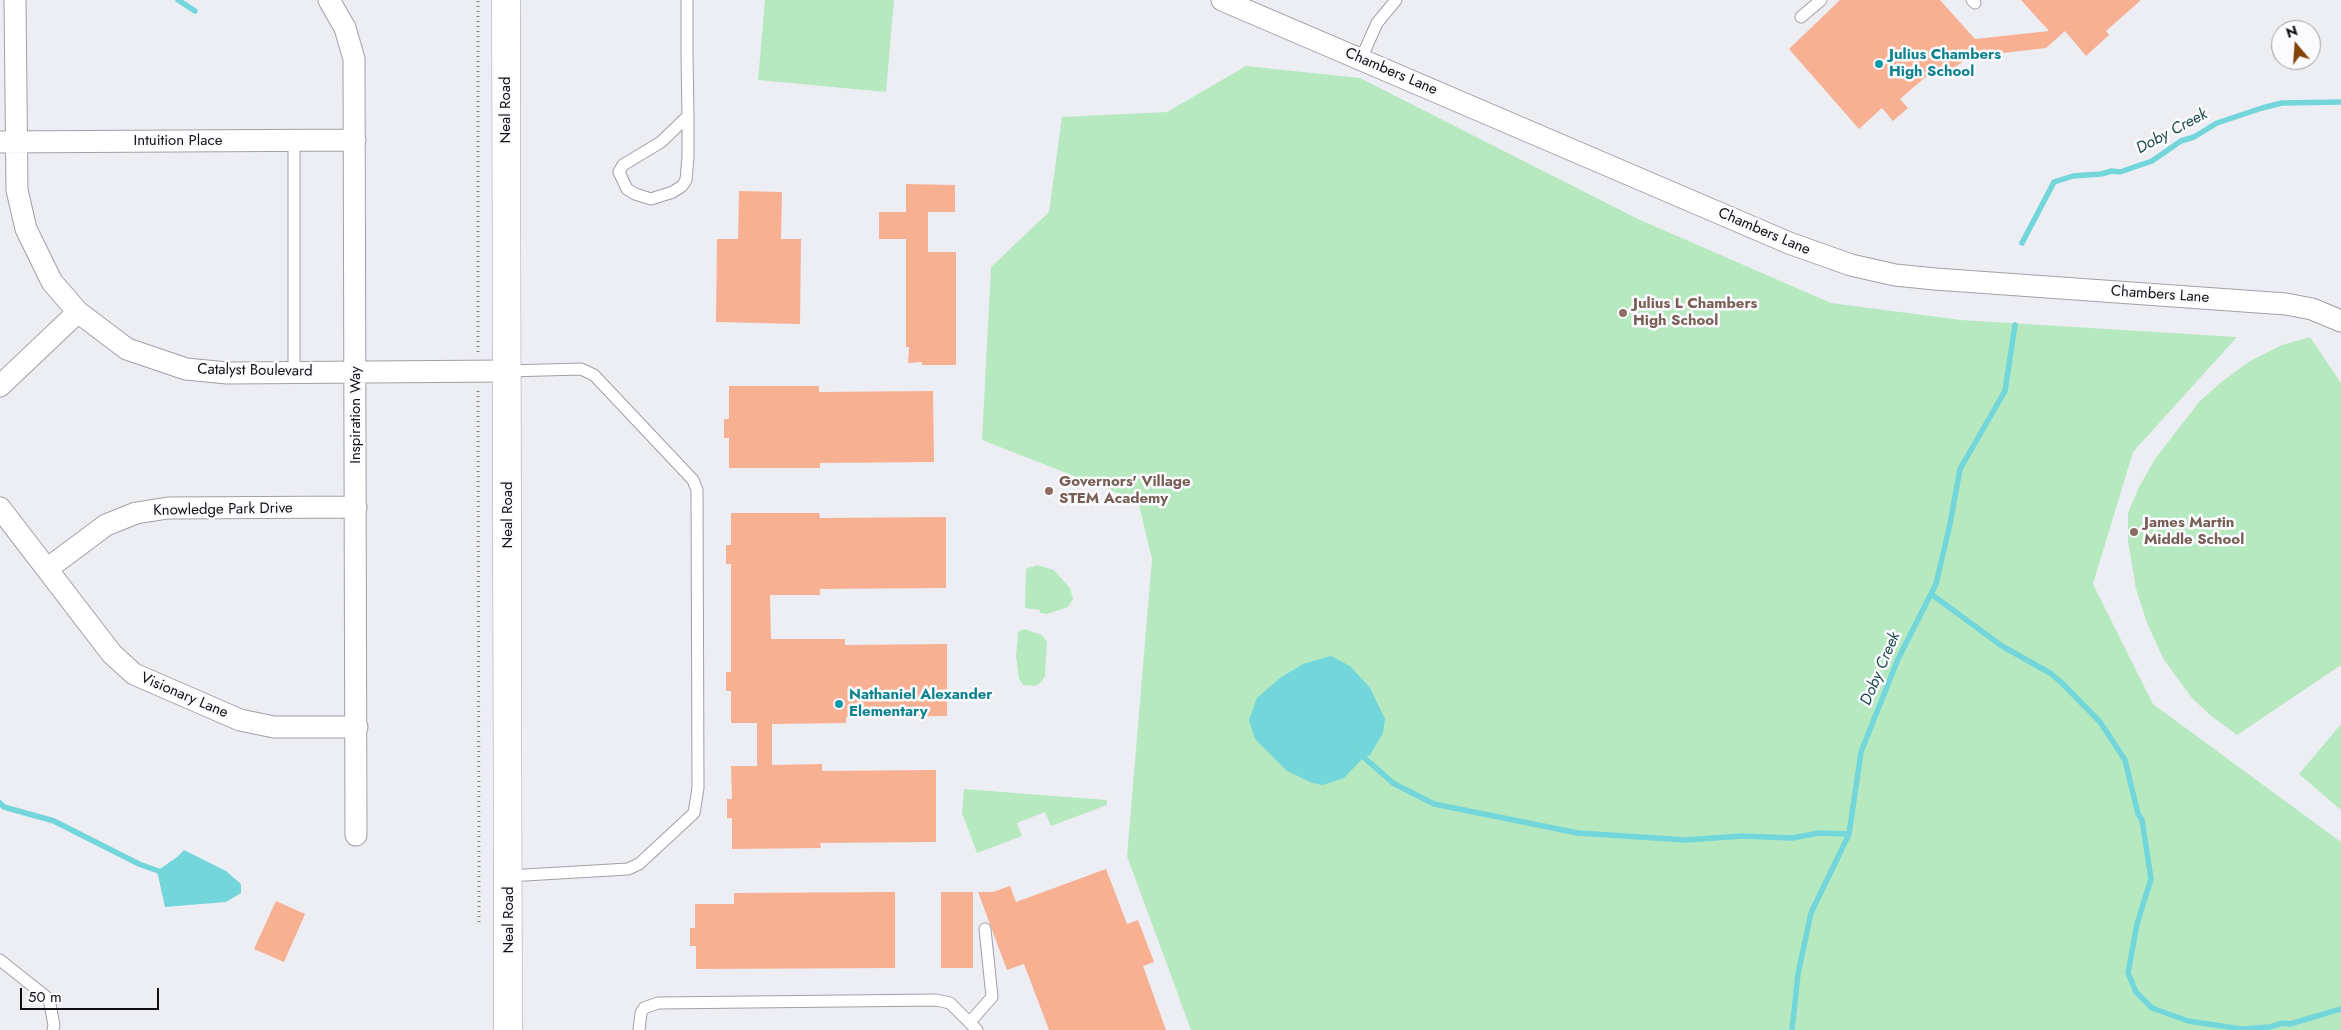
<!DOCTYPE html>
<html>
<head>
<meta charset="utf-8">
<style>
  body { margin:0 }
  #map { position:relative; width:2341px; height:1030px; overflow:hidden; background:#edeef4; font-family:Jost,sans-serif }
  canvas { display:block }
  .north { position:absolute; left:2271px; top:20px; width:50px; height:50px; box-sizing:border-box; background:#fbfbfe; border:1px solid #9d9da0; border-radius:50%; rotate:342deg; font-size:14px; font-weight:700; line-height:20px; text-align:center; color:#101013 }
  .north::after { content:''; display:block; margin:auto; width:18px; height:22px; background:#824306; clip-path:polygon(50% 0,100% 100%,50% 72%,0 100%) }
  .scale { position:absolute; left:20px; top:988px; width:139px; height:22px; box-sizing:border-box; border:2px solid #101013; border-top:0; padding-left:6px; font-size:15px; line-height:18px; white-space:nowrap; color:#101013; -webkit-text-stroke:4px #fbfbfe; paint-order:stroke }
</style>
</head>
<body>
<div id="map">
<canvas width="2341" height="1030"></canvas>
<div class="north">N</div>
<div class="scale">50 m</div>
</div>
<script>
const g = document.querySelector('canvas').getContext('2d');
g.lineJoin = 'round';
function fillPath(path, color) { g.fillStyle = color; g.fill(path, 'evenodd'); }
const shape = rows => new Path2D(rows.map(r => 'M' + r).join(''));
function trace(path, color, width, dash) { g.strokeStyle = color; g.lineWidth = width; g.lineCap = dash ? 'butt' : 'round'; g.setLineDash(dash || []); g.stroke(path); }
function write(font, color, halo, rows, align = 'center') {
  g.font = font + ' Jost,sans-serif'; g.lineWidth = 5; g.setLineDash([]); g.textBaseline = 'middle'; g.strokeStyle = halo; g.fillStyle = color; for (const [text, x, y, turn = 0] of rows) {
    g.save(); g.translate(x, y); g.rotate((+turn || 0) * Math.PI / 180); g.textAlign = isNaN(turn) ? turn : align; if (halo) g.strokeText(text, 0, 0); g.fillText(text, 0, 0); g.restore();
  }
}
fillPath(shape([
  [765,0,894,0,886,92,758,80],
  [1246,66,1360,78,1638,219,1831,303,1961,320,2237,337,2133,452,2093,584,2153,704,2341,842,2341,1030,1191,1030,1127,856,1152,559,1138,501,982,440,991,267,1049,212,1062,117,1167,112],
  [2310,337,2341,383,2341,665,2237,735,2210,715,2192,698,2164,660,2147,623,2136,589,2128,541,2128,513,2139,487,2155,459,2199,402,2220,383,2250,361,2282,345],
  [1037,565,1054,570,1070,588,1073,599,1068,607,1047,614,1040,613,1040,610,1025,608,1026,569],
  [1024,629,1042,635,1047,642,1045,676,1042,681,1036,686,1023,685,1019,679,1016,656,1018,635,1018,632],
  [2341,724,2341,810,2299,774],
  [964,789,1107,800,1107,805,1051,826,1045,812,1017,823,1022,836,977,853,962,813]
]), '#b7e9c1');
fillPath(shape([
  [1331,656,1350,666,1370,688,1385,719,1383,733,1370,755,1364,757,1344,778,1323,785,1312,783,1287,771,1255,739,1249,720,1257,698,1280,678,1303,664],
  [184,850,226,871,241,884,241,893,226,902,165,907,157,871,177,857]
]), '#72d6da');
trace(shape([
  [178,0,195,11],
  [2022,243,2054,182,2073,176,2101,174,2112,171,2120,172,2152,161,2181,141,2194,137,2217,123,2262,108,2282,103,2341,102],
  [1931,594,2002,646,2050,673,2062,683,2100,722,2125,760,2138,814,2142,820,2151,879,2137,924,2128,973,2136,992,2152,1008,2188,1021,2242,1029,2270,1027,2282,1023,2290,1024,2341,1009],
  [1359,753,1393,783,1434,804,1578,833,1686,840,1742,836,1792,838,1819,833,1849,834],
  [0,803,4,807,54,821,139,864,164,873],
  [1792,1030,1798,974,1811,913,1849,834,1861,752,1898,659,1936,584,1950,524,1960,469,2005,391,2015,325]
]), '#72d6da', 5.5);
fillPath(shape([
  [1840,0,1940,0,1975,39,2049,31,2021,0,2141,0,2106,31,2109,35,2086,56,2065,31,2046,48,1969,57,1943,76,1936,68,1900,99,1908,108,1893,121,1882,108,1859,129,1789,49],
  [906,184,955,185,955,212,928,212,928,252,956,252,956,365,922,365,922,362,908,363,909,347,906,347,906,239,879,239,879,212,906,212],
  [739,191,782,192,781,239,801,239,800,324,716,322,717,239,738,239],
  [729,386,819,386,819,392,933,391,934,462,820,463,820,468,729,468,729,438,724,438,724,419,729,419],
  [731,513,819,513,820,518,946,517,946,588,820,589,820,595,770,595,771,639,845,639,845,645,947,644,947,716,846,717,846,723,772,724,772,765,822,764,822,771,936,770,936,842,820,843,821,848,732,849,732,818,727,818,727,799,732,799,731,766,757,766,757,723,731,723,731,691,726,691,726,672,731,672,731,564,726,564,726,545,731,545],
  [1106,869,1127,924,1138,920,1154,962,1143,966,1166,1030,1049,1030,1024,964,1007,970,978,892,993,892,1010,886,1016,902],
  [895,892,895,968,696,969,696,946,690,946,690,928,695,928,695,904,734,904,734,893],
  [941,892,973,892,973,968,941,968],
  [276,901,305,914,284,962,254,949]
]), '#f7b091');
const service = shape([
  [687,0,687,55,688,116,688,157,686,180,682,186,673,192,651,199,635,194,627,189,619,172,623,165,661,142,688,116],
  [1972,0,1975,3],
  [1801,17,1821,0],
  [1361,59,1377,23,1396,0],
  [294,141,294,373],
  [507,371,581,369,594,375,693,480,697,490,698,788,694,813,639,864,628,869,508,876],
  [0,960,49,999,54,1025,53,1030],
  [970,1022,992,997,985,929],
  [639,1030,641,1013,644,1008,658,1003,936,1000,950,1003,977,1030]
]);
const minor = shape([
  [15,0,17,190,26,229,52,282,78,312,127,349,186,369,227,373,507,371],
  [329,0,345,28,354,59,356,835],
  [1222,0,1789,243,1851,265,1895,275,1935,279,2286,304,2312,309,2341,321],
  [0,142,355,140],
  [0,386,78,312],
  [0,508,112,654,134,674,240,720,274,727,357,727],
  [47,569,106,525,136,513,168,508,356,507]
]);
const tertiary = shape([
  [506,0,508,1030]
]);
trace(service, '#a0a0a6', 13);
trace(minor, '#a0a0a6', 23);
trace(tertiary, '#a0a0a6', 29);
trace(shape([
  [478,352,478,0],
  [478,391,479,923]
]), '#7f8084', 3, [1, 4]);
trace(service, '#fff', 11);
trace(minor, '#fff', 21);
trace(tertiary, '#fff', 28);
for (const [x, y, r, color] of [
  [1879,64,5,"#0f9aa8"],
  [1623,313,5,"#8d6e63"],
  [1049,491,5,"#8d6e63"],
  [2134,532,5,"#8d6e63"],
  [839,704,5,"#0f9aa8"]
]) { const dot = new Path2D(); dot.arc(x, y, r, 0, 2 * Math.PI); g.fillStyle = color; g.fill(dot); trace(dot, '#fbfbfe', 2); }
write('bold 15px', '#0d838f', '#fbfbfe', [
  ["Julius Chambers",1889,55],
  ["High School",1889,72],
  ["Nathaniel Alexander",849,695],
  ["Elementary",849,712]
], 'left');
write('15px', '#101013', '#fbfbfe', [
  ["Chambers Lane",1391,72,23],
  ["Neal Road",506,110,-90],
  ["Intuition Place",178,141],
  ["Chambers Lane",1764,232,23],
  ["Chambers Lane",2160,295,4],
  ["Catalyst Boulevard",255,371,1],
  ["Inspiration Way",356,415,-90],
  ["Knowledge Park Drive",223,510,-1],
  ["Neal Road",508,515,-90],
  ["Visionary Lane",184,696,23],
  ["Neal Road",509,920,-90]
]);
write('bold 15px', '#785e54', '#fbfbfe', [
  ["Julius L Chambers",1633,304],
  ["High School",1633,321],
  ["Governors' Village",1059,482],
  ["STEM Academy",1059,499],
  ["James Martin",2144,523],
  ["Middle School",2144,540]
], 'left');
write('italic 16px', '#1f4c4e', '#fbfbfe', [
  ["Doby Creek",2172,132,-28],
  ["Doby Creek",1881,669,-67]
]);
</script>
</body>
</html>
